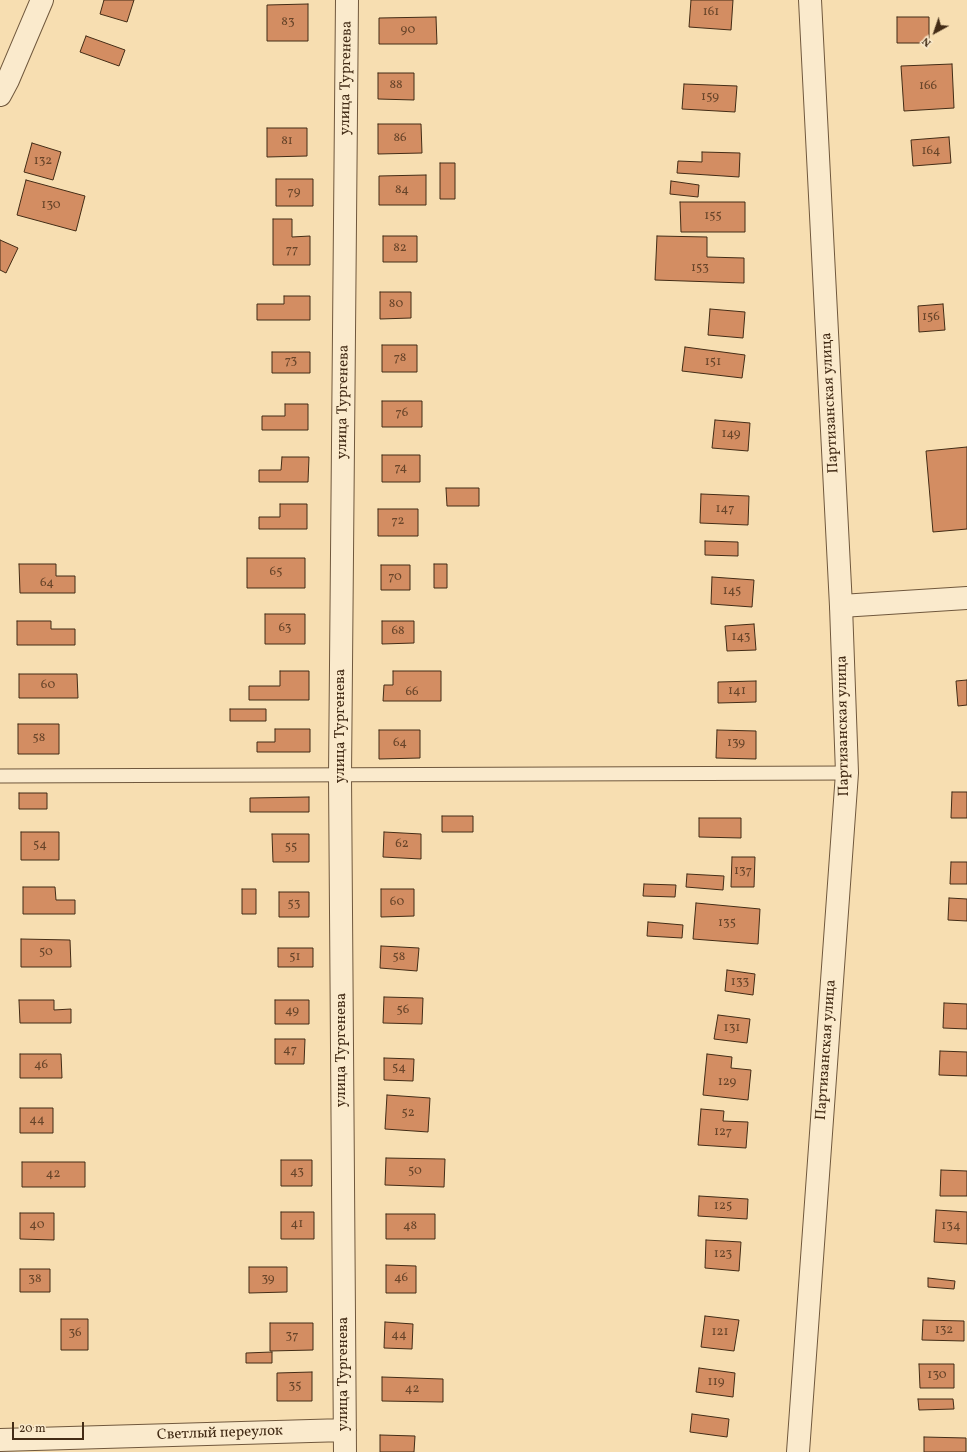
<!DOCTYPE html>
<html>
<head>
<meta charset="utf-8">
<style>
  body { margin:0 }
  #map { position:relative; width:967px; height:1452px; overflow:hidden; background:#f7deb1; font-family:Vollkorn,serif }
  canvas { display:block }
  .north { position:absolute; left:915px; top:12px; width:40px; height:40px; -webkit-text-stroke:3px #faeacc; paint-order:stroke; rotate:220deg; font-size:11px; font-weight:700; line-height:16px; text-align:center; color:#432c16 }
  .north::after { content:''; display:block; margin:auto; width:14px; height:18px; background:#432c16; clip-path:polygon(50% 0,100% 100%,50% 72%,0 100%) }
  .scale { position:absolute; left:12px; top:1422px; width:72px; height:18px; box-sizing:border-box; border:2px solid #432c16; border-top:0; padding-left:5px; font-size:12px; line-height:14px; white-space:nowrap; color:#432c16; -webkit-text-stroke:3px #faeacc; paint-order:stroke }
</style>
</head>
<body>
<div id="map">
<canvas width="967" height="1452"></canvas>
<div class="north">N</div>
<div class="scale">20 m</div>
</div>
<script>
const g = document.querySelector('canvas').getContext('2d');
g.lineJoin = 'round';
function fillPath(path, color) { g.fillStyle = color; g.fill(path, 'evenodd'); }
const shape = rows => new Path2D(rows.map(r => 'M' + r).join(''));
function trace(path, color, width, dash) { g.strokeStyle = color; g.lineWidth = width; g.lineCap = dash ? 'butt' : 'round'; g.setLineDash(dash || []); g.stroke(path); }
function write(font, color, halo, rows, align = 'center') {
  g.font = font + ' Vollkorn,serif'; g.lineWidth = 3; g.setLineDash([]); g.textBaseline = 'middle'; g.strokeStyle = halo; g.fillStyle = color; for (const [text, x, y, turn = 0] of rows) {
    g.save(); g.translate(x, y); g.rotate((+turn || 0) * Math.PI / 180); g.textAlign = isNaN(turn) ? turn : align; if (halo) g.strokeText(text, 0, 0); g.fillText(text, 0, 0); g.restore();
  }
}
const building = shape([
  [104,0,134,0,127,22,100,14,104,0],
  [691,0,733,0,731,30,689,27,691,0],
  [308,4,308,41,267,41,267,5,308,4],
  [436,17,437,44,379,44,379,18,436,17],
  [897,17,929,17,929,43,897,43,897,17],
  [86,36,125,50,119,66,80,52,86,36],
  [952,64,954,108,904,111,901,66,952,64],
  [378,73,414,73,414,100,378,99,378,73],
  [684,84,737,86,735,112,682,109,684,84],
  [378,124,421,124,422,153,378,154,378,124],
  [267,128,307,128,307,156,267,157,267,128],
  [949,137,951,163,913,166,911,140,949,137],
  [32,143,61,152,53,180,24,172,32,143],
  [702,152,740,153,739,177,677,173,678,161,702,162,702,152],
  [440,163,455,163,455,199,440,199,440,163],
  [426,175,426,205,379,205,379,176,426,175],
  [276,179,313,179,313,206,276,206,276,179],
  [26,180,85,196,76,231,17,215,26,180],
  [671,181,699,185,698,197,670,194,671,181],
  [680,202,745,202,745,232,681,232,680,202],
  [273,219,292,219,292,237,310,236,310,265,273,265,273,219],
  [383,236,417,236,417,262,383,262,383,236],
  [657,236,707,237,707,257,744,258,744,283,655,280,657,236],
  [0,240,18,248,6,273,0,270,0,240],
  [380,292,411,292,411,318,380,319,380,292],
  [284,296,310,296,310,320,257,320,257,304,284,304,284,296],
  [943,304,945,330,919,332,918,306,943,304],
  [710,309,745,312,743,338,708,335,710,309],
  [382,345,417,345,417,372,382,372,382,345],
  [685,347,745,355,742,378,682,371,685,347],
  [272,352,310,352,310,373,272,373,272,352],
  [382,401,422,401,422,427,382,427,382,401],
  [285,404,308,404,308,430,262,430,262,416,285,416,285,404],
  [715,420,750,423,748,451,712,448,715,420],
  [967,447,967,529,933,532,926,451,967,447],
  [382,455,420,455,420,482,382,482,382,455],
  [282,457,309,457,308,482,259,482,259,470,281,470,282,457],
  [446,488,479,488,479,506,447,506,446,488],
  [701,494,749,496,748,525,700,523,701,494],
  [280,504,307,504,307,529,259,529,259,517,280,517,280,504],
  [378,509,418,509,418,536,378,536,378,509],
  [705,541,738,542,738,556,705,555,705,541],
  [247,558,305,558,305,588,247,588,247,558],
  [19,564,56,564,56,576,75,576,75,593,20,593,19,564],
  [434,564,447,564,447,588,434,588,434,564],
  [381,565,410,565,410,590,381,590,381,565],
  [712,577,754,580,752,607,711,604,712,577],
  [265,614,305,614,305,644,265,644,265,614],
  [17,621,51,621,51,629,75,629,75,645,17,645,17,621],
  [382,621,414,621,414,643,382,644,382,621],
  [754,624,756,650,727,651,725,626,754,624],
  [280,671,309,671,309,700,249,700,249,686,280,686,280,671],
  [393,671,441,671,441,701,383,701,384,685,393,685,393,671],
  [19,674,77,674,78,698,19,698,19,674],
  [967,680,967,705,958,706,956,681,967,680],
  [756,681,756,702,718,703,718,682,756,681],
  [230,709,266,709,266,721,230,721,230,709],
  [18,724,59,724,59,754,18,754,18,724],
  [275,729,310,729,310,752,257,752,257,742,275,742,275,729],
  [379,730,420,730,420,758,379,759,379,730],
  [717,730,756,731,756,759,716,758,717,730],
  [952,792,967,792,967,818,951,818,952,792],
  [19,793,47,793,47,809,19,809,19,793],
  [309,797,309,812,250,812,250,798,309,797],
  [442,816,473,816,473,832,442,832,442,816],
  [699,818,741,818,741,838,699,837,699,818],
  [21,832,59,832,59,860,21,860,21,832],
  [384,832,421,834,421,859,383,857,384,832],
  [272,834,309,834,309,862,273,862,272,834],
  [732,857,755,857,754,887,731,887,732,857],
  [951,862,967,862,967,884,950,884,951,862],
  [687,874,724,876,723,890,686,887,687,874],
  [644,884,676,885,675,897,643,896,644,884],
  [23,887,55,887,56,900,75,900,75,914,23,914,23,887],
  [242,889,256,889,256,914,242,914,242,889],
  [381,889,414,889,414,916,381,917,381,889],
  [279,892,309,892,309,917,279,917,279,892],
  [949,898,967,899,967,921,948,920,949,898],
  [696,903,760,909,758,944,693,939,696,903],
  [648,922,683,925,682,938,647,936,648,922],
  [21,939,70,940,71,967,21,967,21,939],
  [381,946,419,948,417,971,380,968,381,946],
  [278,948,313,948,313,967,278,967,278,948],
  [727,970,755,974,753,995,725,991,727,970],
  [384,997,423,998,422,1024,383,1023,384,997],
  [19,1000,54,1000,54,1010,71,1009,71,1023,20,1023,19,1000],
  [275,1000,309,1000,309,1024,275,1024,275,1000],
  [944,1003,967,1004,967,1029,943,1028,944,1003],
  [718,1015,750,1019,747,1043,714,1039,718,1015],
  [275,1039,305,1039,304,1064,275,1064,275,1039],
  [940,1051,967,1052,967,1076,939,1075,940,1051],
  [20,1054,61,1054,62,1078,20,1078,20,1054],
  [707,1054,732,1057,731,1068,751,1070,748,1100,703,1095,707,1054],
  [384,1058,414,1059,413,1081,384,1080,384,1058],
  [387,1095,430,1098,428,1132,385,1129,387,1095],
  [20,1108,53,1108,53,1133,20,1133,20,1108],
  [701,1109,724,1111,723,1121,748,1122,746,1148,698,1145,701,1109],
  [386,1158,445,1159,444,1187,385,1185,386,1158],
  [281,1160,312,1160,312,1186,281,1186,281,1160],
  [22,1162,85,1162,85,1187,22,1187,22,1162],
  [941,1170,967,1171,967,1196,940,1196,941,1170],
  [699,1196,748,1199,747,1219,698,1216,699,1196],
  [936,1210,967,1212,967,1244,934,1242,936,1210],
  [281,1212,314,1212,314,1239,281,1239,281,1212],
  [20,1213,54,1213,54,1240,20,1239,20,1213],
  [386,1214,435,1214,435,1239,386,1239,386,1214],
  [706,1240,741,1242,739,1271,705,1268,706,1240],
  [386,1265,416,1266,416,1293,386,1293,386,1265],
  [249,1267,287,1267,287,1292,249,1293,249,1267],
  [20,1269,50,1269,50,1292,20,1292,20,1269],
  [928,1278,955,1281,954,1289,928,1287,928,1278],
  [705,1316,739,1320,734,1351,701,1347,705,1316],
  [61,1319,88,1319,88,1350,61,1350,61,1319],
  [923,1320,964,1321,964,1341,922,1340,923,1320],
  [385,1322,413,1324,412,1349,384,1348,385,1322],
  [270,1323,313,1323,313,1350,270,1351,270,1323],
  [272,1352,272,1363,246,1363,246,1353,272,1352],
  [919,1364,954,1364,954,1388,920,1388,919,1364],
  [699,1368,735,1373,733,1397,696,1392,699,1368],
  [312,1372,312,1401,277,1401,277,1373,312,1372],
  [382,1377,443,1379,443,1402,382,1401,382,1377],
  [918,1399,953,1399,954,1409,919,1410,918,1399],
  [692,1414,729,1419,727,1437,690,1432,692,1414],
  [380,1435,415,1436,414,1452,380,1452,380,1435],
  [924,1437,966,1438,966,1452,924,1452,924,1437]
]);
fillPath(building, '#d38d62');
trace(building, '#432c16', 1);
const service = shape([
  [0,776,847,773]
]);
const minor = shape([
  [0,95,8,80,42,0],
  [841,606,967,598],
  [0,1440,345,1430],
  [345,1452,340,776,347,0]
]);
const tertiary = shape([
  [798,1452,847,773,841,606,810,0]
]);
trace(service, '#70583d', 15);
trace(minor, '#70583d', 24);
trace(tertiary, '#70583d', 24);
trace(service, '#faeacc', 13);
trace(minor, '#faeacc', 22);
trace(tertiary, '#faeacc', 22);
write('13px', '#674429', null, [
  ["161",711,13],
  ["83",288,23],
  ["90",408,31],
  ["88",396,86],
  ["166",928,87],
  ["159",710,98],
  ["86",400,139],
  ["81",287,142],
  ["164",931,152],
  ["132",43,162],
  ["84",402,191],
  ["79",294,193],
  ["130",51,206],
  ["155",713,217],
  ["82",400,249],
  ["77",292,251],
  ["153",700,269],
  ["80",396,305],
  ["156",931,318],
  ["78",400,359],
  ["73",291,362],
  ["151",713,363],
  ["76",402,414],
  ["149",731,435],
  ["74",401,469],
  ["147",725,510],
  ["72",398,522],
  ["65",276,573],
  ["70",395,578],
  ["64",47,584],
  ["145",732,592],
  ["63",285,629],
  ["68",398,632],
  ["143",741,638],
  ["60",48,686],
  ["141",737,692],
  ["66",412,693],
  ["58",39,739],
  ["64",400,744],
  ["139",736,744],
  ["62",402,845],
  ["54",40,846],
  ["55",291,848],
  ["137",743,872],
  ["60",397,903],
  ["53",294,905],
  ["135",727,924],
  ["50",46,953],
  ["51",295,958],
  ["58",399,958],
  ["133",740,983],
  ["56",403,1011],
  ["49",292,1012],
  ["131",732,1029],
  ["47",290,1051],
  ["46",41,1066],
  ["54",399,1069],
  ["129",727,1083],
  ["52",408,1114],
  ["44",37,1121],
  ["127",723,1133],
  ["50",415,1172],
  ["43",297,1173],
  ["42",53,1175],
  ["125",723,1207],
  ["41",297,1225],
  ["40",37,1226],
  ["48",410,1227],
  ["134",951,1227],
  ["123",723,1255],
  ["46",401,1279],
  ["38",35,1280],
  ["39",268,1280],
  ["132",944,1331],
  ["121",720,1333],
  ["36",75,1334],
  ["44",399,1336],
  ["37",292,1337],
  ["130",937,1376],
  ["119",716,1383],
  ["35",295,1387],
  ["42",412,1390]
]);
write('15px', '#432c16', '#faeacc', [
  ["улица Тургенева",347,78,-89],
  ["улица Тургенева",344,402,-89],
  ["Партизанская улица",831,403,-93],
  ["улица Тургенева",341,726,-90],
  ["Партизанская улица",844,726,-91],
  ["улица Тургенева",342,1050,-90],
  ["Партизанская улица",827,1050,-86],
  ["улица Тургенева",344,1374,-90],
  ["Светлый переулок",220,1434,-2]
]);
</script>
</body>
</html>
